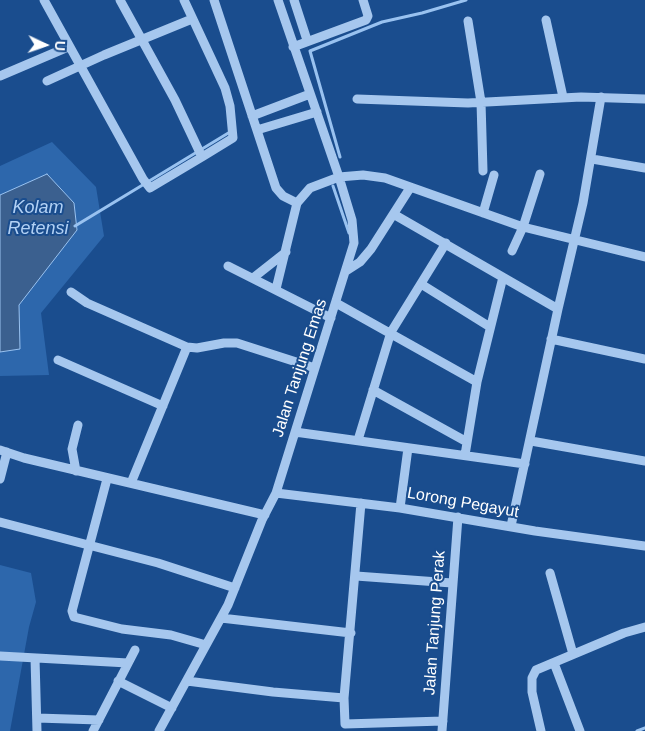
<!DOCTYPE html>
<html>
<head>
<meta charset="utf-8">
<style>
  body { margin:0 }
  #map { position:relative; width:645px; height:731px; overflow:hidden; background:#1a4d8e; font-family:Helvetica,sans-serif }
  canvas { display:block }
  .north { position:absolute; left:20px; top:20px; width:50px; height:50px; -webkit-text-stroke:4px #1a4d8e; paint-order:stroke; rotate:93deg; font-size:14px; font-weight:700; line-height:20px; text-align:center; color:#fff }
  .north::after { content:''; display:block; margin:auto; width:18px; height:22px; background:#fff; clip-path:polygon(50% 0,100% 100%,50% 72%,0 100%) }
</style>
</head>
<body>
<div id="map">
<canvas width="645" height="731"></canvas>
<div class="north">U</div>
</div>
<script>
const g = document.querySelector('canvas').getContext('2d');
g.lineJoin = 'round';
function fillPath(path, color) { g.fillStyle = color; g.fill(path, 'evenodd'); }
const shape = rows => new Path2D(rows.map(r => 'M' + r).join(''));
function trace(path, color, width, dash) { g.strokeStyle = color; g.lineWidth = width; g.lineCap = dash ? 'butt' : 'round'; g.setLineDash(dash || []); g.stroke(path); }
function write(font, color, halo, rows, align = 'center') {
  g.font = font + ' Helvetica,sans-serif'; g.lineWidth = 4; g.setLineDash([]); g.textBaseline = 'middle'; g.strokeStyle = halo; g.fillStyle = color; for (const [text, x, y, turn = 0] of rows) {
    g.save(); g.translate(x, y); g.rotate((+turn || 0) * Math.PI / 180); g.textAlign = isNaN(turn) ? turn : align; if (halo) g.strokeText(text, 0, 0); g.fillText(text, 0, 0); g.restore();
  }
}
fillPath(shape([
  [52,142,96,187,104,236,41,313,49,375,0,376,0,166],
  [0,565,31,573,36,602,29,627,10,731,0,731]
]), '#2d67ac');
const water = shape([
  [47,174,74,203,77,230,19,305,20,349,0,352,0,195,47,174]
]);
fillPath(water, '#3b608f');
trace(water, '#99c2f0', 1);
trace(shape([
  [340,157,310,51,382,22,422,13,466,0],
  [333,186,349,233],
  [75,226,230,132],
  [637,731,645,728]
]), '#99c2f0', 3);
trace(shape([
  [44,0,143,179,150,188,202,157,175,100,120,0],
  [184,0,225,88,230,106,233,138,202,157],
  [214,0,276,188,283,196,297,203],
  [294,0,307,40],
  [546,20,563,97],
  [468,21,481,102,483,171],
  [293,47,366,20,368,16,363,0],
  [0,76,68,47],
  [47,81,104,55,192,19],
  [357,99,468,103,581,97,645,99],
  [252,116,310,94],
  [257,130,317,112],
  [592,159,645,168],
  [483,213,494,175],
  [395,215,558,309],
  [512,251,523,227,540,174],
  [228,266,331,318],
  [346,271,360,262,371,249,410,188],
  [253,278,286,252],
  [421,284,490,327],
  [276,289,297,203,310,188,339,177,363,175,385,178,523,227,645,257],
  [71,292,87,303,187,347,197,348,224,343,237,343,315,368],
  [336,303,477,382],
  [551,339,645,359],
  [58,360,163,406],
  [373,390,467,442],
  [295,432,525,464],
  [358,440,391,332,446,243],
  [531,441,645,461],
  [0,450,24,458,265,515],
  [465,455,477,382,503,277],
  [76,471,72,449,78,425],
  [0,479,7,452],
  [107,479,72,611,74,617,122,629,171,635,206,645],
  [131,483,187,347],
  [276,493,400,508,535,531,645,546],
  [361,503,344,698,345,724,443,721],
  [400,508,408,448],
  [0,522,158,563,235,588],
  [511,526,558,309,583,203,601,97],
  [550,573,573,654],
  [356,576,452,583],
  [221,618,351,633],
  [0,656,128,663],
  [35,658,37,731],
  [554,663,580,731],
  [118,681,172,708],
  [187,681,273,692,344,698],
  [37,718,99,720],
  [93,731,135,650],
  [159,731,228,605,262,520,276,493,354,243,352,220,339,177,278,0],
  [442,731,458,517],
  [541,731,532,692,532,678,536,670,624,633,645,627]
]), '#a6c7ee', 9);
write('16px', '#fff', '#1a4d8e', [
  ["Jalan Tanjung Emas",300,368,-72],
  ["Lorong Pegayut",463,503,10],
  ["Jalan Tanjung Perak",435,623,-86]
]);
write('italic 18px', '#b2d1f5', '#1a4d8e', [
  ["Kolam",38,208],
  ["Retensi",38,229]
]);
</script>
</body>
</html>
